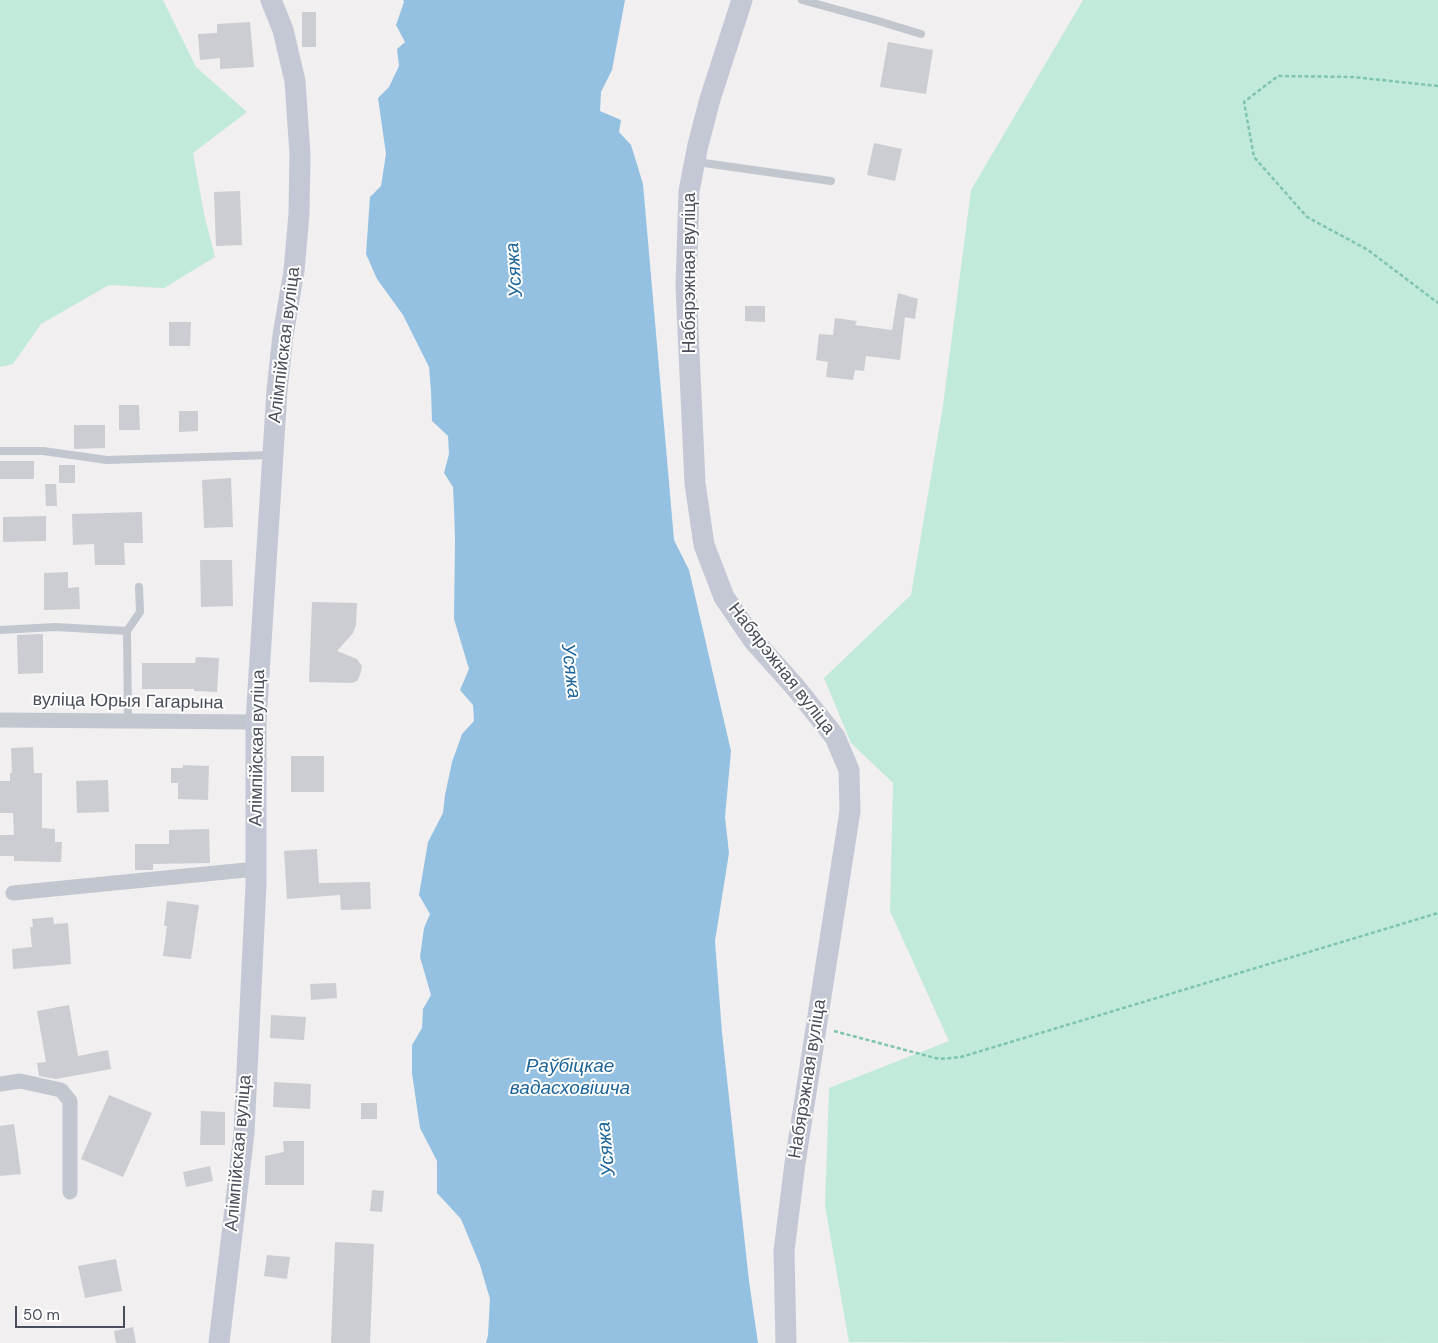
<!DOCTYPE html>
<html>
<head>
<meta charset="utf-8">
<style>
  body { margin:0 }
  #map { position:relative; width:1438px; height:1343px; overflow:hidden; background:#f1efef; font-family:"DM Sans",sans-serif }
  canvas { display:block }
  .scale { position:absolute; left:15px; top:1306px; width:110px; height:22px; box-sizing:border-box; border:2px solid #494e5a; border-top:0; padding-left:6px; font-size:15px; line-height:18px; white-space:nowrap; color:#494e5a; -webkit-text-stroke:4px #fff; paint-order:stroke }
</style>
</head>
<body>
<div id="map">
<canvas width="1438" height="1343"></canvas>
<div class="scale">50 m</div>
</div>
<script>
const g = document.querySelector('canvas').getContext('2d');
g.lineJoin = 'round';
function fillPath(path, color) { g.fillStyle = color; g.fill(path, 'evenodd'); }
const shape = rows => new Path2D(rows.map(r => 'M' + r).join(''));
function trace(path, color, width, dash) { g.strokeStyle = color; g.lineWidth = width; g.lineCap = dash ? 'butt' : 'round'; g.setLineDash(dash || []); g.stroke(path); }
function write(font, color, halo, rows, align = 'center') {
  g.font = font + ' "DM Sans",sans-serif'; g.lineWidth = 4; g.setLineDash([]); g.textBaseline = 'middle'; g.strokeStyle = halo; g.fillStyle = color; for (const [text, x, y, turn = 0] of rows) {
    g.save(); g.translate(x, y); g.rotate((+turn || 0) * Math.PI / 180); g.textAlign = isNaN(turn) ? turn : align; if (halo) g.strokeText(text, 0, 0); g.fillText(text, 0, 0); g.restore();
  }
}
fillPath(shape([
  [0,0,163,0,196,67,247,112,193,153,204,214,215,257,164,288,109,285,41,324,13,364,0,367],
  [1083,0,1438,0,1438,1343,849,1342,825,1206,829,1088,949,1041,890,911,893,783,851,743,824,678,911,595,943,406,971,190]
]), '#c2eada');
fillPath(shape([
  [403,0,625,0,612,70,601,92,600,111,621,120,619,132,631,145,643,184,674,540,689,570,731,751,725,817,729,853,715,941,722,1033,749,1281,758,1343,486,1343,488,1335,490,1299,480,1265,461,1219,437,1193,437,1161,420,1128,412,1073,412,1045,422,1028,423,1009,431,995,420,957,424,928,430,914,419,895,428,842,443,813,445,795,452,762,462,734,474,721,473,705,460,690,469,669,454,619,455,539,454,508,453,487,444,473,449,454,448,436,432,421,431,391,429,367,403,315,377,279,366,254,370,197,381,186,386,154,378,98,389,87,399,66,397,49,405,42,396,25,404,2]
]), '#94c1e2');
fillPath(shape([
  [302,12,316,12,316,47,302,47],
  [250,22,254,67,220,69,220,58,200,60,198,34,217,33,217,24],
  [888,42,933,50,926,94,880,87],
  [874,143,902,149,895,181,867,175],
  [240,191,242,245,216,246,214,192],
  [898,293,918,299,915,319,905,317,900,360,866,356,864,371,855,370,853,380,826,377,828,362,816,360,819,334,833,335,835,318,857,321,855,325,892,330],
  [745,306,765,306,765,322,745,321],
  [169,322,191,322,190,346,169,346],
  [119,405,139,405,140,430,119,430],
  [179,411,198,411,198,431,179,432],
  [74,425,105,425,105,448,74,449],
  [0,461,34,461,34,479,0,479],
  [59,465,75,465,75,483,59,483],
  [231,478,233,527,204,528,202,480],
  [45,484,56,484,57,506,46,506],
  [142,512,143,543,124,543,125,565,95,565,94,544,73,545,72,514],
  [46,516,46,541,3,542,3,517],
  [200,560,232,560,233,606,201,607],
  [68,572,68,588,79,587,80,609,44,610,44,573],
  [312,602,357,603,356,625,353,633,337,651,357,659,362,666,360,675,357,681,352,683,309,682],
  [43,634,43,673,18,674,17,635],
  [196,657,219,658,217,692,194,691,194,689,142,689,142,663,195,663],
  [33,747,34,773,42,773,42,828,55,829,55,842,62,842,61,862,14,861,14,856,0,856,0,835,14,835,13,813,0,813,0,781,10,781,10,773,12,773,11,748],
  [291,756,324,756,324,792,291,792],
  [183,765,209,766,208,800,178,799,178,783,171,783,171,768,183,768],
  [108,780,109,812,77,813,76,781],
  [209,829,210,863,153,864,153,870,135,870,135,844,169,844,169,830],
  [317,849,319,883,370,882,371,909,341,910,340,895,287,899,284,851],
  [167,901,199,905,191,959,163,956,167,926,164,926],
  [53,917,54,924,68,923,71,964,13,969,12,949,32,947,30,927,33,927,32,919],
  [336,983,337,998,311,1000,310,984],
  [69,1005,78,1056,108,1050,111,1069,56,1079,39,1076,37,1063,46,1062,37,1011],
  [271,1015,306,1017,304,1040,270,1038],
  [274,1082,311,1084,310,1109,273,1107],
  [109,1095,152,1113,123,1177,81,1159],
  [361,1103,377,1103,377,1119,361,1119],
  [201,1111,225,1112,225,1145,200,1145],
  [14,1124,21,1174,0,1176,0,1126],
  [283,1141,304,1141,304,1185,265,1185,265,1156,284,1152],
  [210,1166,213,1181,186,1187,183,1172],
  [372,1190,384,1191,382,1212,370,1211],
  [335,1242,374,1244,370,1343,331,1343],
  [267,1255,290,1257,287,1279,264,1276],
  [116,1259,122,1291,85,1298,78,1266],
  [133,1327,136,1343,116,1343,114,1331]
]), '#cccdd3');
trace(shape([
  [1438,86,1353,77,1278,76,1244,102,1254,157,1307,217,1368,250,1438,303],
  [834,1031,939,1059,961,1057,1438,913]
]), '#7ec4b1', 2.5, [4, 2.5]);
trace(shape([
  [802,0,875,20,921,34],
  [697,162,831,181],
  [0,451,43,451,107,460,272,455],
  [0,630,55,627,127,631],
  [128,722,127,631,140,612,139,587]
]), '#c1c6cf', 8);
trace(shape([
  [0,720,256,722],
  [13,893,256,869],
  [0,1084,20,1081,61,1090,70,1101,70,1192]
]), '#c1c6cf', 15);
trace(shape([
  [742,0,710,99,698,145,689,191,686,286,695,483,704,545,724,597,754,641,796,688,835,737,849,770,850,811,795,1163,784,1251,786,1343],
  [219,1343,244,1133,256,885,256,722,277,390,283,335,294,271,299,214,300,154,295,81,283,30,271,0]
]), '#c4c8d5', 21);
write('18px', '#494e5a', '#fff', [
  ["Набярэжная вуліца",690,273,-90],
  ["Алімпійская вуліца",285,345,-83],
  ["Набярэжная вуліца",781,669,52],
  ["вуліца Юрыя Гагарына",128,702,1],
  ["Алімпійская вуліца",258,748,-89],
  ["Набярэжная вуліца",808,1079,-81],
  ["Алімпійская вуліца",239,1153,-85]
]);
write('italic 19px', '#1d6499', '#fff', [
  ["Усяжа",515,270,-94],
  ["Усяжа",570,671,83],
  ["Раўбіцкае",570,1067],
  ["вадасховішча",570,1089],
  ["Усяжа",607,1149,-96]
]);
</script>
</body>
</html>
